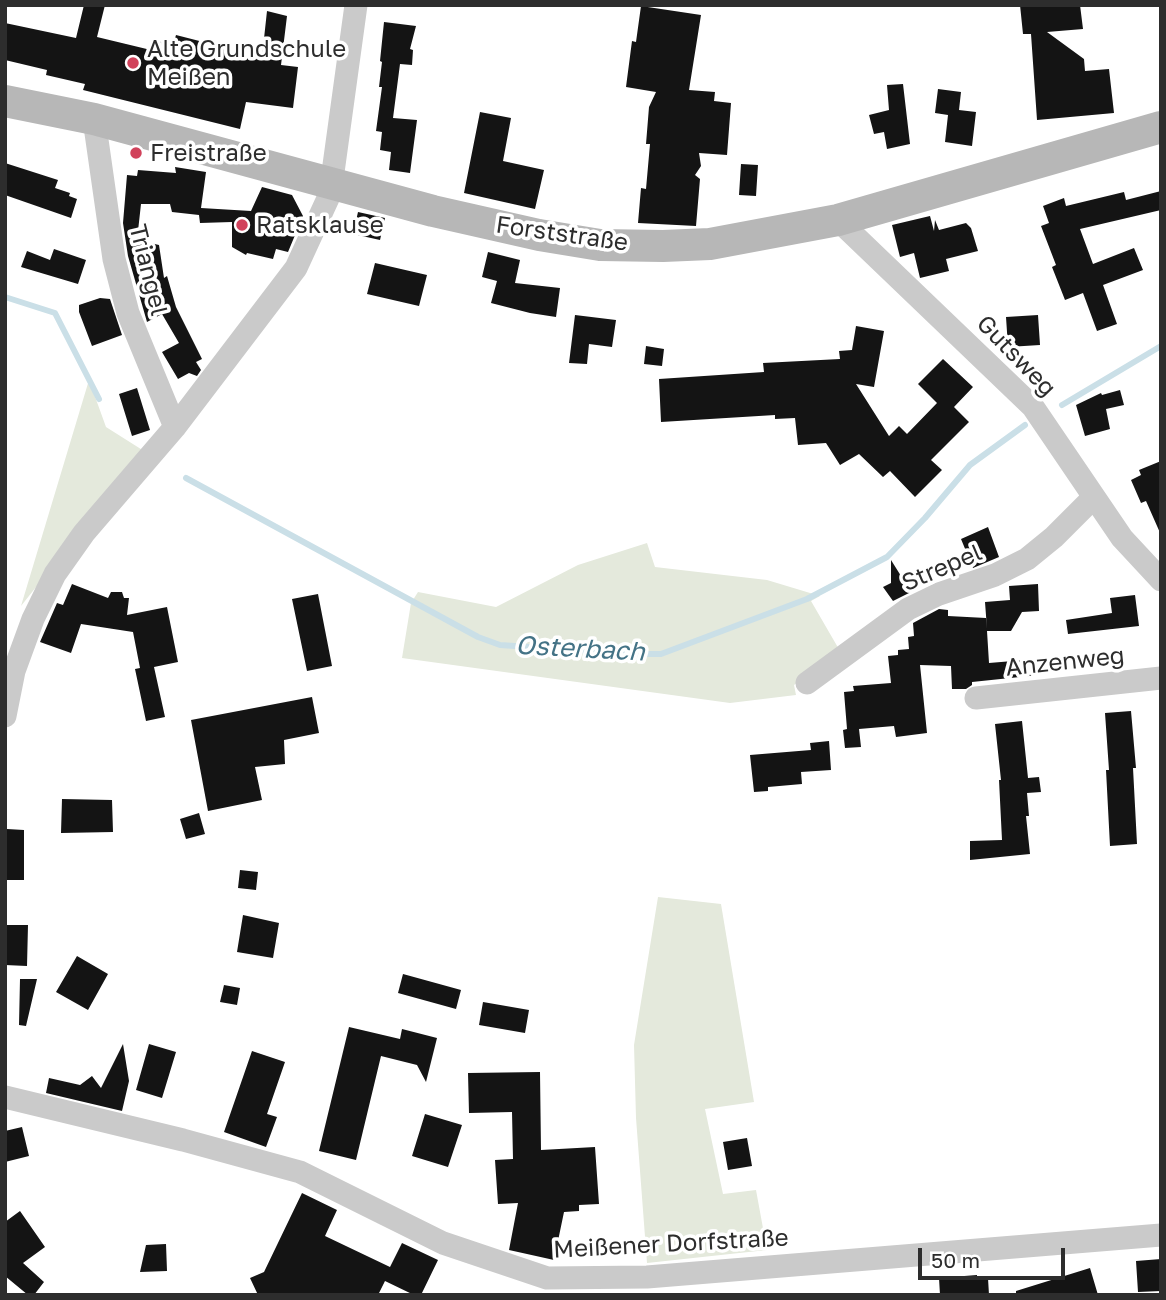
<!DOCTYPE html>
<html>
<head>
<meta charset="utf-8">
<style>
  body { margin:0 }
  #map { position:relative; width:1166px; height:1300px; overflow:hidden; background:#fff; font-family:"Golos Text",sans-serif }
  canvas { display:block }
  .frame { position:absolute; inset:0; border:7px solid #2d2d2d; pointer-events:none }
  .scale { position:absolute; left:918px; top:1248px; width:147px; height:32px; box-sizing:border-box; border:4px solid #2d2d2d; border-top:0; padding-left:9px; font-size:21px; line-height:24px; white-space:nowrap; color:#2d2d2d; -webkit-text-stroke:5px #fff; paint-order:stroke }
</style>
</head>
<body>
<div id="map">
<canvas width="1166" height="1300"></canvas>
<div class="frame"></div>
<div class="scale">50 m</div>
</div>
<script>
const g = document.querySelector('canvas').getContext('2d');
g.lineJoin = 'round';
function fillPath(path, color) { g.fillStyle = color; g.fill(path, 'evenodd'); }
const shape = rows => new Path2D(rows.map(r => 'M' + r).join(''));
function trace(path, color, width, dash) { g.strokeStyle = color; g.lineWidth = width; g.lineCap = dash ? 'butt' : 'round'; g.setLineDash(dash || []); g.stroke(path); }
function write(font, color, halo, rows, align = 'center') {
  g.font = font + ' "Golos Text",sans-serif'; g.lineWidth = 7; g.setLineDash([]); g.textBaseline = 'middle'; g.strokeStyle = halo; g.fillStyle = color; for (const [text, x, y, turn = 0] of rows) {
    g.save(); g.translate(x, y); g.rotate((+turn || 0) * Math.PI / 180); g.textAlign = isNaN(turn) ? turn : align; if (halo) g.strokeText(text, 0, 0); g.fillText(text, 0, 0); g.restore();
  }
}
fillPath(shape([
  [89,380,106,427,144,451,21,606],
  [647,543,655,567,767,580,820,596,811,601,840,651,794,685,796,695,730,703,402,658,411,603,418,592,496,607,578,565],
  [658,897,721,904,754,1102,705,1109,723,1194,756,1190,767,1250,647,1263,636,1118,634,1045]
]), '#e4e9dc');
trace(shape([
  [5,297,55,313,99,399],
  [1062,405,1161,346],
  [186,478,478,637,500,645,633,654,661,654,807,599,887,557,925,518,970,465,1025,425]
]), '#cadfe7', 6);
fillPath(shape([
  [84,5,105,5,97,37,155,51,157,41,173,45,176,35,262,57,267,11,287,16,281,65,298,67,293,108,246,102,240,129,83,90,85,84,46,75,47,70,5,60,5,23,76,38],
  [1020,5,1080,5,1083,29,1047,32,1084,59,1085,71,1109,69,1114,113,1037,120,1031,34,1023,34],
  [641,6,701,15,689,90,715,92,714,101,731,103,727,155,699,153,701,166,695,175,700,179,696,226,638,223,641,188,646,189,650,144,646,144,649,107,656,92,626,87,632,41,636,42],
  [384,22,416,26,410,49,413,50,412,65,400,64,393,118,417,120,410,173,389,170,391,152,380,150,382,132,376,131,382,87,379,87,382,62,380,61],
  [903,84,910,144,887,149,884,132,874,134,869,115,889,110,887,85],
  [938,89,961,92,959,110,976,112,972,146,945,142,948,115,935,113],
  [480,112,511,118,503,161,544,170,535,209,464,193],
  [5,163,58,180,55,188,70,193,69,196,77,199,71,218,5,195],
  [741,164,758,165,756,196,739,195],
  [175,167,206,172,201,208,251,211,262,187,292,195,303,216,288,252,276,249,273,259,247,253,246,255,232,247,232,222,200,223,199,215,172,212,170,204,141,204,137,240,159,245,164,278,167,276,176,307,202,359,196,362,201,370,197,376,189,373,178,379,162,352,179,343,162,314,147,322,128,256,123,223,127,175,137,176,138,170,176,173],
  [1161,191,1161,210,1080,229,1093,264,1134,248,1143,270,1103,285,1117,324,1097,331,1083,293,1065,300,1052,267,1056,265,1041,226,1049,223,1043,206,1064,198,1066,206,1124,192,1126,200],
  [358,212,385,218,380,240,353,234],
  [930,216,934,231,935,220,939,230,966,223,971,228,978,251,946,259,949,271,920,278,914,253,900,257,892,225],
  [54,249,86,260,78,284,21,267,27,251,50,260],
  [488,252,520,260,515,283,560,288,556,317,530,313,491,303,497,281,482,277],
  [375,263,427,275,419,306,367,294],
  [100,298,110,299,122,335,92,346,79,312,79,305],
  [575,315,616,320,612,347,589,344,587,364,569,363],
  [1038,315,1040,345,1008,347,1006,317],
  [856,326,884,331,874,387,856,384,889,436,899,426,907,434,937,403,918,384,943,359,973,387,954,407,969,422,931,460,942,470,915,497,890,471,883,477,859,454,840,465,826,443,798,445,795,418,775,419,775,415,661,422,659,379,764,372,763,363,840,359,839,351,852,350],
  [646,346,664,349,662,366,644,364],
  [137,388,150,430,132,436,119,394],
  [1120,390,1124,405,1106,409,1110,429,1085,436,1076,405,1101,393,1102,395],
  [1161,461,1161,535,1146,501,1141,503,1131,480,1141,475,1139,470],
  [988,527,999,557,973,568,961,539],
  [891,560,911,592,893,601,883,587,891,583],
  [72,584,108,598,111,592,122,592,124,598,129,598,127,615,167,607,178,662,154,667,165,717,146,721,135,669,140,668,133,632,81,624,71,653,40,642,57,603,63,605],
  [1038,584,1039,611,1022,612,1011,631,987,631,989,663,1037,659,1039,675,972,682,972,685,966,689,952,689,951,666,920,665,927,733,896,737,894,726,859,729,861,747,845,748,843,730,847,729,844,692,854,691,853,686,891,683,888,656,898,655,898,650,909,649,908,637,914,636,913,623,939,609,948,610,948,616,986,618,987,629,985,602,1010,600,1009,586],
  [318,594,332,666,307,671,292,599],
  [1135,595,1139,626,1068,634,1066,620,1112,613,1110,598],
  [312,697,319,733,284,740,285,764,255,767,262,800,208,811,191,720],
  [1131,711,1136,768,1133,768,1137,844,1110,846,1106,770,1109,770,1105,713],
  [1022,721,1028,778,1039,777,1041,792,1027,793,1029,816,1026,816,1030,854,970,860,970,841,1002,840,999,780,1001,780,995,724],
  [829,741,831,770,801,772,802,784,768,787,768,791,754,792,750,755,811,750,810,743],
  [62,799,112,800,113,832,61,833],
  [199,813,205,834,186,839,180,819],
  [7,829,24,830,24,880,5,880],
  [240,870,258,872,256,890,238,888],
  [243,915,279,923,273,958,237,952],
  [5,925,28,925,27,966,5,965],
  [77,956,108,974,88,1010,56,992],
  [403,974,461,990,456,1009,398,993],
  [20,979,37,979,26,1026,19,1025],
  [224,985,240,988,237,1005,220,1002],
  [483,1002,529,1010,525,1033,479,1025],
  [349,1027,400,1039,402,1029,437,1038,426,1082,417,1065,381,1056,356,1160,319,1151],
  [123,1044,129,1081,122,1111,46,1093,49,1078,80,1085,92,1076,101,1088],
  [149,1044,176,1052,162,1098,136,1090],
  [252,1051,285,1062,267,1114,277,1117,266,1147,224,1132],
  [540,1072,541,1150,595,1147,599,1204,579,1205,579,1211,564,1212,554,1260,509,1250,518,1203,498,1204,495,1160,513,1159,512,1112,469,1113,468,1073],
  [425,1114,462,1125,448,1167,412,1156],
  [22,1127,29,1156,5,1162,5,1131],
  [747,1138,752,1166,728,1170,723,1142],
  [302,1193,337,1210,325,1236,390,1267,402,1243,438,1260,421,1295,414,1295,385,1281,378,1295,258,1295,250,1278,264,1272],
  [20,1211,45,1247,23,1263,44,1282,34,1295,28,1295,5,1276,5,1222],
  [166,1244,167,1271,140,1272,146,1245],
  [1161,1259,1161,1291,1138,1292,1136,1261],
  [1090,1268,1098,1295,1016,1295,1016,1291],
  [977,1275,977,1279,988,1278,989,1295,940,1295,939,1278]
]), '#141414');
trace(shape([
  [94,119,114,259,128,313,175,427],
  [838,220,1033,407,1122,538,1161,580],
  [807,683,908,609,939,594,995,575,1027,559,1054,537,1093,498],
  [976,698,1161,678],
  [5,716,14,671,33,619,55,574,84,533,175,427,296,268,330,194,356,5],
  [5,1097,183,1140,300,1172,443,1243,547,1278,647,1277,1161,1235]
]), '#cacaca', 23);
trace(shape([
  [5,101,94,119,433,211,539,235,600,245,663,246,710,244,838,220,1161,127]
]), '#b7b7b7', 32);
for (const [x, y, r, color] of [
  [133,63,7,"#d1425b"],
  [136,153,7,"#d1425b"],
  [242,225,7,"#d1425b"]
]) { const dot = new Path2D(); dot.arc(x, y, r, 0, 2 * Math.PI); g.fillStyle = color; g.fill(dot); trace(dot, '#fff', 2.5); }
write('24px', '#2d2d2d', '#fff', [
  ["Alte Grundschule",147,49],
  ["Meißen",147,77],
  ["Freistraße",150,153],
  ["Ratsklause",256,225]
], 'left');
write('24px', '#2d2d2d', '#fff', [
  ["Forststraße",562,234,8],
  ["Triangel",148,270,76],
  ["Gutsweg",1016,356,46],
  ["Strepel",942,568,-23],
  ["Anzenweg",1065,662,-6],
  ["Meißener Dorfstraße",671,1244,-3]
]);
write('italic 26px', '#447386', '#fff', [
  ["Osterbach",580,649,3]
]);
</script>
</body>
</html>
